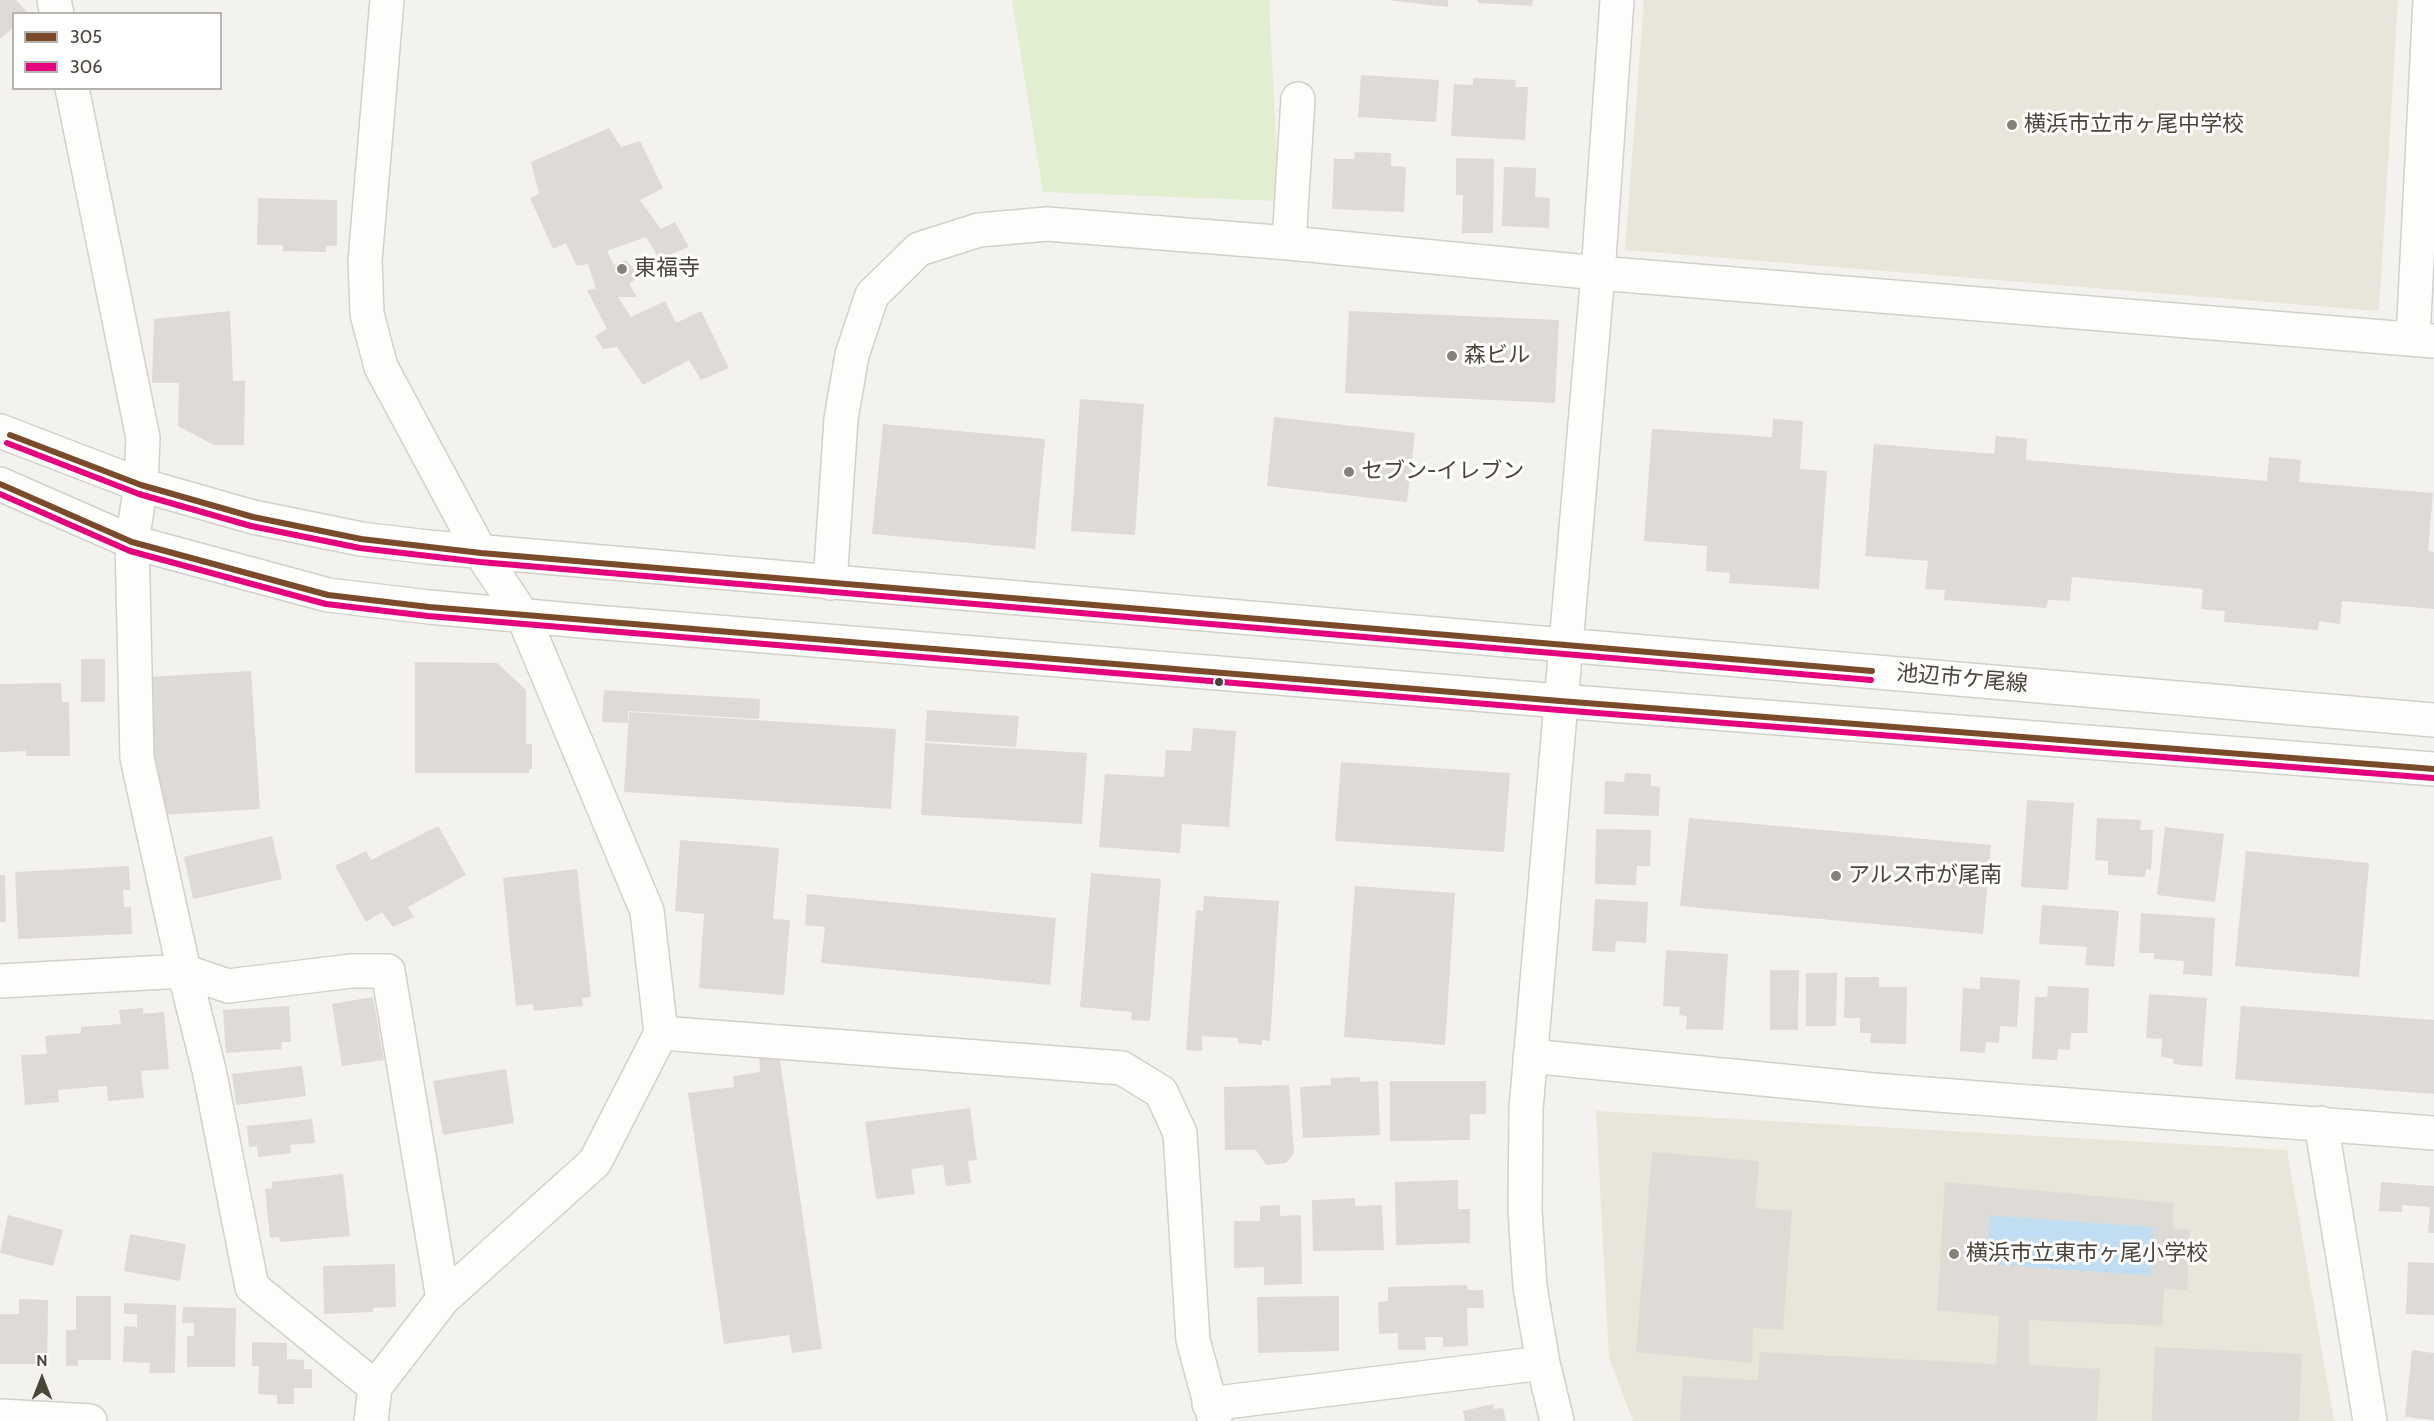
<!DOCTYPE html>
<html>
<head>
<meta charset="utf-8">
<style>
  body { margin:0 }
  #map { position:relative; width:2434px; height:1421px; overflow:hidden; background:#f4f2ee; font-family:Cabin,sans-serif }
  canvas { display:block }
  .legend { position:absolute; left:12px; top:12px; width:210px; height:78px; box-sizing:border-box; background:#fff; border:2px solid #b7b4b0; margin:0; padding:8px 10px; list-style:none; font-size:18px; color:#4b4439 }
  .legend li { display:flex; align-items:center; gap:12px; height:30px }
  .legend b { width:30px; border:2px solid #b7b4b0 }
  .north { position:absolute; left:12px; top:1349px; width:60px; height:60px; -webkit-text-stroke:4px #fff; paint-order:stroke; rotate:0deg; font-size:16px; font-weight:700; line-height:24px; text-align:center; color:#4b4439 }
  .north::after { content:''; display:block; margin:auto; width:21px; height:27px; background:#4b4439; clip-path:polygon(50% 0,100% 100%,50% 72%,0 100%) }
</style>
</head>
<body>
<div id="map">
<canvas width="2434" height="1421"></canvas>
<ul class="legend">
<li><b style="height:8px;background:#7a4b2a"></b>305</li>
<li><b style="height:8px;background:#e5007d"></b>306</li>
</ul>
<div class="north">N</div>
</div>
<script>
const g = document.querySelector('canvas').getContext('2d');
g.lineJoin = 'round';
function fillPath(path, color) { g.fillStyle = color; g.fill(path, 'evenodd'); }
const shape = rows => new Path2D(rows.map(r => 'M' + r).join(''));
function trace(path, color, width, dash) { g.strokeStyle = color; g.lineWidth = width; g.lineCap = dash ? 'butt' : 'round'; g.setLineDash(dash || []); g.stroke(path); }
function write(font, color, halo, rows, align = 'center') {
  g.font = font + ' Cabin,"Noto Sans JP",sans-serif'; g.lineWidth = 6; g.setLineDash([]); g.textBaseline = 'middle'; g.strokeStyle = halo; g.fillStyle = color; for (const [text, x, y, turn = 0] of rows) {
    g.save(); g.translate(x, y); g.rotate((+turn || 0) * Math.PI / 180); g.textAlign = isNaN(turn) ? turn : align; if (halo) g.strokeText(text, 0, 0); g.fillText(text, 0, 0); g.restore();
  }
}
fillPath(shape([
  [1644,0,2398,0,2379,311,1625,250],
  [1596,1111,2287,1150,2334,1421,1633,1421,1609,1358]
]), '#eae5da');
fillPath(shape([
  [1012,0,1269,0,1279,201,1043,192]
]), '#e1eecf');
fillPath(shape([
  [1989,1215,2154,1227,2151,1276,1986,1264]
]), '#c0ddf1');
fillPath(shape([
  [0,0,16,0,29,14,14,14,14,27,0,39],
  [1387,0,1448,0,1448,7],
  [1478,0,1533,0,1532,6,1478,3],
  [1361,75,1439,80,1436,122,1358,117],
  [1473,78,1516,80,1515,87,1528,87,1525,140,1451,136,1454,84,1473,85],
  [609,128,621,147,640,141,663,188,640,200,661,229,675,222,689,247,659,259,646,237,607,251,614,265,626,260,640,276,629,284,637,297,618,297,631,317,665,301,676,323,701,311,729,368,701,380,689,360,643,385,617,347,603,349,595,336,607,329,587,290,596,289,588,264,577,266,566,243,553,249,530,198,539,194,531,162],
  [1355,152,1391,153,1391,166,1406,167,1404,212,1332,209,1334,159,1354,159],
  [1456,158,1494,159,1493,233,1462,233,1463,195,1456,195],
  [1504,167,1536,168,1535,197,1550,198,1549,228,1502,226],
  [258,198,337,200,337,246,326,246,326,252,283,251,283,245,257,245],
  [230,311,233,381,245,381,244,445,214,445,178,426,179,383,152,383,154,319],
  [1349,311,1559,320,1555,403,1345,393],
  [1080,399,1144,404,1135,535,1071,531],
  [1274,417,1415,433,1407,502,1267,486],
  [1773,419,1803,421,1800,469,1827,471,1819,589,1729,583,1730,573,1706,571,1707,546,1644,541,1652,429,1772,437],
  [883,424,1045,439,1035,549,872,534],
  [1996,436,2027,439,2026,460,2267,481,2269,457,2301,460,2299,482,2433,493,2428,551,2434,552,2434,609,2342,601,2340,624,2319,621,2318,630,2224,622,2225,611,2201,609,2203,589,2072,577,2070,601,2048,600,2046,608,1944,600,1945,590,1925,589,1928,561,1865,556,1874,444,1994,454],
  [81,659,105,659,105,702,81,702],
  [415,662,497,663,526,690,526,744,532,744,532,769,529,769,529,773,415,773],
  [251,671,260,809,158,815,149,677],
  [61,683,62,702,69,702,70,756,26,756,26,751,0,752,0,684],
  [604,690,760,699,759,719,628,711,628,723,602,722],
  [927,710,1019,716,1016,747,925,741],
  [629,712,896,729,891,809,624,792],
  [1193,728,1236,731,1229,827,1182,824,1180,853,1099,847,1105,774,1164,777,1166,750,1191,751],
  [925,743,1087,753,1082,824,921,815],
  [1341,762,1510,773,1504,852,1335,841],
  [1625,773,1651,774,1651,786,1660,787,1659,816,1604,814,1605,781,1624,782],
  [2027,800,2074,803,2068,890,2021,887],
  [1689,818,1991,845,1983,934,1680,906],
  [2097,818,2141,820,2140,830,2153,830,2151,870,2146,869,2145,877,2108,875,2108,861,2095,860],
  [438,826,466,875,408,907,414,917,393,927,382,912,366,922,335,866,366,851,371,860],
  [2165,827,2224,834,2215,902,2157,895],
  [1596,829,1651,830,1650,866,1637,866,1636,885,1595,884],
  [272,836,282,879,193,899,184,857],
  [680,840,779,848,773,919,790,920,784,995,699,988,704,914,675,911],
  [2246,851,2369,863,2359,977,2235,966],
  [129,866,130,890,123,890,124,907,131,907,132,934,18,939,15,872],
  [577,869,591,997,582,998,583,1006,534,1011,533,1004,516,1006,503,878],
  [1091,873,1161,879,1150,1021,1131,1020,1132,1012,1080,1007],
  [0,875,5,875,6,922,0,922],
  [1355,886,1455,893,1445,1045,1344,1037],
  [807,894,1056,918,1050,985,821,963,825,927,805,925],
  [1204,896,1279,901,1270,1041,1262,1040,1262,1045,1238,1043,1238,1038,1202,1036,1202,1051,1186,1050,1196,910,1203,911],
  [1595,899,1648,902,1646,943,1616,941,1615,952,1592,951],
  [2042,905,2119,911,2114,967,2085,965,2087,947,2039,944],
  [2141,913,2215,918,2212,976,2183,974,2184,961,2154,959,2154,953,2139,953],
  [1666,950,1728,954,1723,1030,1686,1029,1687,1016,1679,1015,1680,1007,1663,1006],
  [1770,970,1799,970,1798,1030,1770,1030],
  [1806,973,1837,973,1836,1026,1806,1026],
  [1845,977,1879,977,1879,987,1907,987,1906,1044,1870,1043,1871,1033,1860,1033,1860,1018,1844,1018],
  [1980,977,2020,980,2017,1027,2000,1026,1999,1043,1986,1042,1985,1053,1960,1051,1963,988,1980,989],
  [2048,986,2089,988,2087,1033,2071,1033,2070,1050,2058,1049,2057,1060,2032,1059,2035,997,2047,997],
  [2149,994,2207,998,2202,1067,2173,1064,2174,1059,2161,1057,2162,1039,2146,1038],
  [373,997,384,1060,342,1066,332,1004],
  [289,1006,291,1042,281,1042,282,1049,226,1053,223,1010],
  [2241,1006,2434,1020,2434,1094,2235,1079],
  [143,1008,143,1014,164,1012,169,1069,141,1071,144,1098,108,1101,107,1086,58,1090,59,1102,25,1105,21,1055,47,1054,45,1036,81,1033,81,1027,121,1024,119,1010],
  [779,1053,822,1349,792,1353,789,1335,724,1344,688,1093,734,1087,733,1076,760,1072,759,1056],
  [302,1066,306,1096,236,1105,232,1074],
  [506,1069,514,1123,443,1135,433,1081],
  [1360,1077,1360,1082,1378,1081,1380,1135,1303,1138,1300,1087,1331,1085,1331,1078],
  [1390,1081,1486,1081,1486,1114,1470,1114,1470,1140,1390,1141],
  [1289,1085,1294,1153,1286,1163,1266,1165,1256,1150,1225,1150,1224,1087],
  [970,1108,977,1160,968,1161,971,1183,946,1186,943,1165,911,1169,915,1194,876,1199,865,1122],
  [312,1119,315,1143,290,1145,291,1153,258,1157,257,1146,249,1147,247,1126],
  [1652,1152,1759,1161,1755,1208,1792,1211,1783,1330,1753,1328,1752,1363,1636,1352],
  [343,1174,350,1236,280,1242,279,1237,270,1238,265,1189,272,1188,272,1182],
  [1458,1180,1458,1209,1470,1209,1470,1243,1396,1245,1395,1182],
  [1945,1182,2173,1203,2173,1228,2190,1230,2187,1290,2164,1289,2162,1326,2029,1320,2029,1365,2100,1369,2097,1421,1680,1421,1683,1376,1758,1380,1760,1352,1996,1364,1999,1316,1937,1310],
  [1989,1215,2154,1227,2151,1276,1986,1264],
  [2381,1182,2434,1186,2434,1233,2428,1233,2430,1207,2402,1205,2402,1212,2379,1211],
  [1355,1198,1355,1206,1382,1205,1384,1250,1313,1251,1312,1200],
  [1280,1205,1280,1216,1301,1215,1302,1284,1264,1285,1264,1267,1234,1268,1234,1221,1260,1221,1260,1206],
  [8,1215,63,1230,53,1266,0,1253],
  [130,1234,186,1244,180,1281,124,1271],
  [2408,1262,2434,1263,2434,1315,2406,1314],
  [395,1264,396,1307,373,1308,373,1312,324,1314,323,1266],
  [1467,1285,1468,1290,1483,1290,1484,1308,1467,1308,1468,1346,1443,1347,1443,1337,1425,1337,1426,1350,1398,1350,1398,1333,1379,1334,1378,1302,1388,1301,1388,1287],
  [76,1296,111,1296,111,1360,78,1360,78,1366,66,1366,66,1330,76,1330],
  [1339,1296,1339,1351,1258,1353,1257,1297],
  [19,1299,48,1300,47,1364,0,1364,0,1314,19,1314],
  [124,1303,176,1305,175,1373,149,1373,150,1363,123,1362,124,1326,137,1327,137,1314,124,1314],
  [183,1307,236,1308,235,1367,187,1367,187,1336,194,1336,194,1323,182,1323],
  [252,1342,287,1343,287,1359,304,1360,304,1369,312,1369,312,1388,294,1388,294,1404,277,1404,277,1395,258,1394,259,1366,252,1366],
  [2155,1347,2302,1354,2299,1421,2152,1421],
  [2412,1350,2434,1353,2434,1420,2405,1417],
  [1493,1404,1494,1409,1503,1408,1506,1421,1465,1421,1463,1411]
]), '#dedbd6');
const minor = shape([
  [54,0,57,14],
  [72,88,143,438,141,485,132,542,137,758,184,971,209,1070,252,1287,375,1387],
  [1289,243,1298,99],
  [2413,339,2430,0],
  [0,431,141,485,253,517,361,539,428,547,2434,720],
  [0,484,132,542,328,595,429,607,582,621,1560,701,2434,769],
  [830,583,841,419,852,355,872,295,919,249,979,230,1047,224,1289,243,1598,273,2434,341],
  [0,981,184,971,228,986,351,971,388,971,443,1299],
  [661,1033,1122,1068,1161,1092,1180,1133,1193,1340,1215,1421],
  [1530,1056,1874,1090,2434,1133],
  [2321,1123,2370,1421],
  [1209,1404,1543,1363],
  [0,1416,90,1421],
  [371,1421,375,1387,443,1299,595,1162,661,1033,647,911,523,616,481,553,381,367,367,314,365,261,387,0],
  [1557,1421,1543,1363,1530,1287,1525,1210,1526,1109,1598,273,1617,0]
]);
trace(minor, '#d2d0cb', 36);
trace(minor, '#fdfdfc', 33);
trace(shape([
  [10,435,141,485,253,517,361,539,481,553,1872,671],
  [0,484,132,542,328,595,429,607,1560,701,2434,769]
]), '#7a4b2a', 6);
trace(shape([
  [7,443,139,494,251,526,360,548,480,562,1871,680],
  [0,494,130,551,326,604,428,616,1559,710,2433,778]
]), '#e5007d', 6);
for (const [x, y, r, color] of [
  [2012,125,6,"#868178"],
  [622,269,6,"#868178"],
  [1452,356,6,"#868178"],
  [1349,472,6,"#868178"],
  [1219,682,5,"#4b4439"],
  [1836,876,6,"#868178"],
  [1954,1254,6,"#868178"]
]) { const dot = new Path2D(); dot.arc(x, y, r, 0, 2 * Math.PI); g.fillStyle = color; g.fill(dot); trace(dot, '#fff', 2); }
write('22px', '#4b4439', '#fff', [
  ["横浜市立市ヶ尾中学校",2024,125],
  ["東福寺",634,269],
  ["森ビル",1464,356],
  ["セブン-イレブン",1361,472],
  ["アルス市が尾南",1848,876],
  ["横浜市立東市ヶ尾小学校",1966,1254]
], 'left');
write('22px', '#4b4439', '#fff', [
  ["池辺市ケ尾線",1962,679,5]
]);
</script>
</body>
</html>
